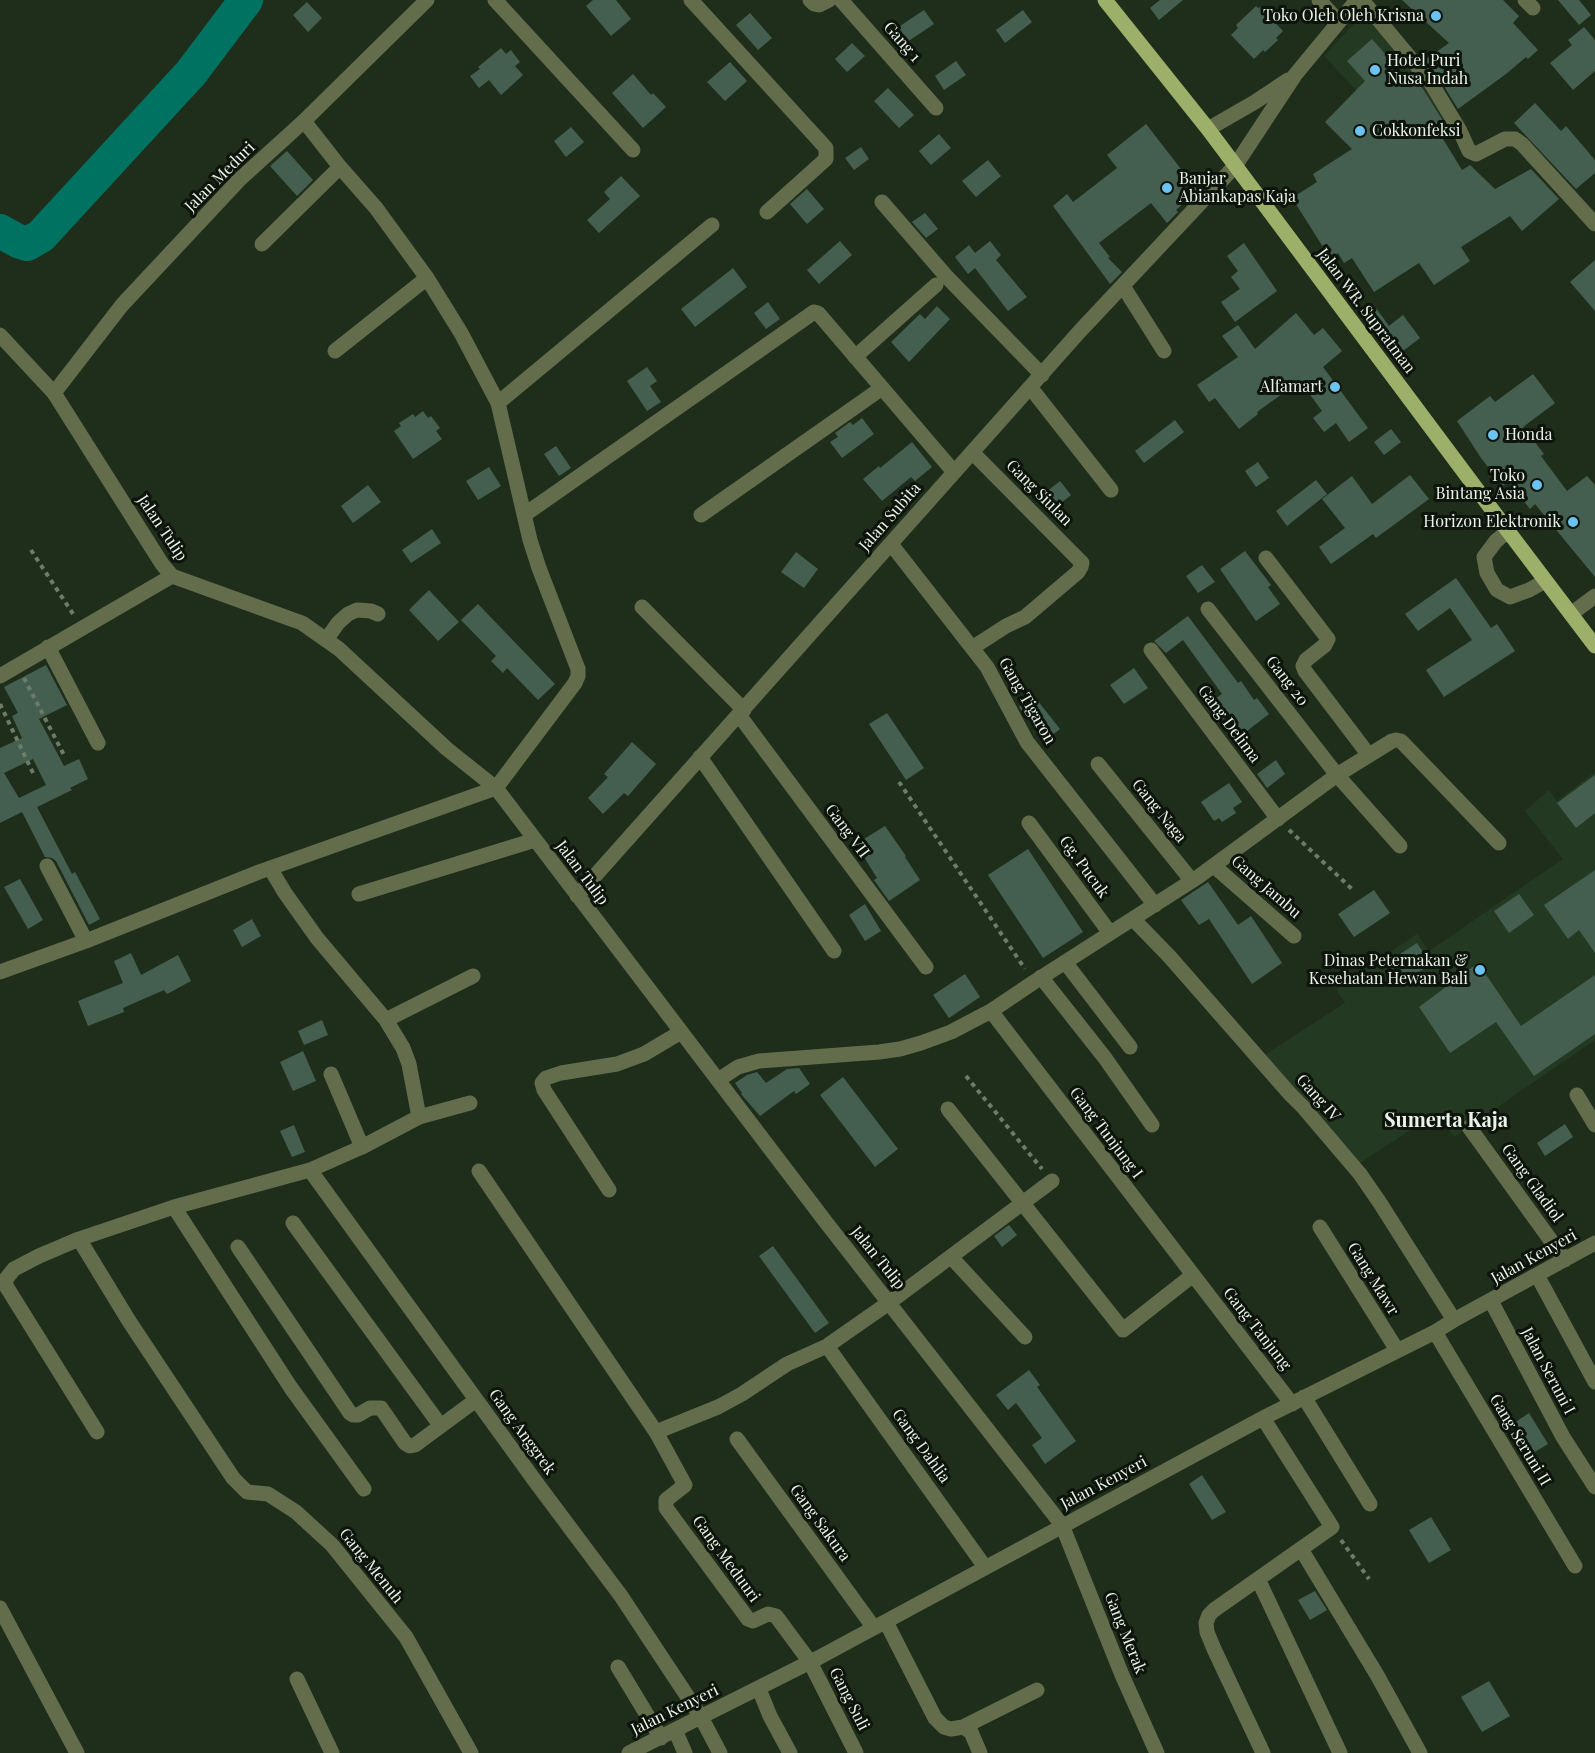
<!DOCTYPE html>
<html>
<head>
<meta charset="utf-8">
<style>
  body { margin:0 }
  canvas { display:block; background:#1e2e1b }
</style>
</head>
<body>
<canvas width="1595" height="1753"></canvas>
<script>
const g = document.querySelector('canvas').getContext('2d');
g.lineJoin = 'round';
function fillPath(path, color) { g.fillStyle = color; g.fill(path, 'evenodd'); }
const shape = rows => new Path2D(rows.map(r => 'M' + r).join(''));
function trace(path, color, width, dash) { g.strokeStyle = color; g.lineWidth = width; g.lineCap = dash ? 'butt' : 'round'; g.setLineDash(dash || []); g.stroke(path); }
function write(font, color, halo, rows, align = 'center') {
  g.font = font + ' "Playfair Display",serif'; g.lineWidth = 6; g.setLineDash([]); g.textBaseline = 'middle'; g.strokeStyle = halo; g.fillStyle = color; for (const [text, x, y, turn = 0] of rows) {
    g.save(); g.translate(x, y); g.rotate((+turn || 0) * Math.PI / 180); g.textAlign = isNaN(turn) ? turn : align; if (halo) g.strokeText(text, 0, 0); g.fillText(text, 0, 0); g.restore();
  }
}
fillPath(shape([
  [1363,14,1426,84,1450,120,1407,149,1396,133,1324,56],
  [1595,772,1595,1040,1454,1137,1437,1113,1352,1168,1329,1141,1252,1063,1345,1003,1336,989,1417,934,1429,951,1563,859,1525,811,1549,790,1557,801]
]), '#243921');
trace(shape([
  [0,231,18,241,27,244,41,236,191,73,246,0]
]), '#007261', 34);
fillPath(shape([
  [593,0,616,0,631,19,611,36,586,6],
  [1160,0,1183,0,1159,20,1150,8],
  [1402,0,1503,0,1519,16,1513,23,1538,50,1528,59,1526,57,1506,74,1458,109,1439,78,1425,60,1449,43],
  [1558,0,1579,0,1591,15,1579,25],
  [307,2,322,18,308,32,293,15],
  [1256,6,1258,8,1260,7,1283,31,1276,38,1278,40,1265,52,1263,50,1254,59,1231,35,1238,28,1236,25],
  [924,10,934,24,904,44,894,30],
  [1023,10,1032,22,1005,43,996,30],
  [750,13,772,38,758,50,736,25],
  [1584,27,1595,40,1595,71,1573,90,1550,63,1572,45,1568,40],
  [1372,39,1404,75,1409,72,1423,89,1443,121,1435,126,1462,170,1470,165,1495,189,1531,169,1559,199,1522,231,1510,216,1461,247,1470,261,1434,285,1419,263,1374,292,1352,258,1344,263,1338,253,1330,258,1292,198,1317,182,1313,174,1352,149,1325,122,1365,81,1347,61],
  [852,43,865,56,847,72,835,59],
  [501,48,506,54,511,50,520,62,515,66,523,75,501,95,489,80,479,88,470,76,480,69,478,67],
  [956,61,966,75,944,90,935,76],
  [730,62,747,81,725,101,707,82],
  [633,74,651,95,653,93,666,107,643,128,612,93],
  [888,88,914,115,899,128,874,101],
  [1535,103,1561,131,1566,126,1595,160,1595,173,1576,189,1514,123],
  [1146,124,1198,191,1176,210,1178,212,1167,223,1151,203,1099,243,1110,257,1108,258,1122,272,1110,284,1053,206,1067,194,1073,202,1117,168,1107,155],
  [571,127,584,142,566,157,554,141],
  [939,134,951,148,931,165,919,151],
  [861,147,869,159,854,170,845,158],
  [287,151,313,180,297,196,270,166],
  [988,160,1001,176,976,197,962,181],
  [621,176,640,196,599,233,587,220,610,199,604,192],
  [807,189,824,209,807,224,790,204],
  [925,213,938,229,926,238,912,222],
  [840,241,852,255,819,284,807,270],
  [990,241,1001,255,996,260,1027,297,1008,311,975,268,968,274,955,257,969,245,975,253],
  [1244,243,1277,291,1235,322,1221,302,1240,289,1231,277,1238,271,1227,256],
  [1595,260,1595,311,1570,282],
  [733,268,747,287,695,327,681,309],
  [768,302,780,319,766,329,754,313],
  [937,306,950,319,909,362,891,342,920,314,925,319],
  [1376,308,1389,326,1403,315,1420,338,1395,357,1364,317],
  [1296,313,1314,335,1323,328,1342,351,1323,367,1368,428,1349,442,1336,423,1324,432,1313,418,1322,411,1300,381,1257,412,1258,414,1239,429,1215,398,1209,402,1197,385,1238,357,1222,336,1238,325,1255,349],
  [647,367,657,381,650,386,661,402,647,411,627,381],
  [1533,374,1555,403,1523,427,1544,454,1541,456,1567,491,1587,476,1595,485,1595,577,1535,504,1530,509,1508,481,1503,486,1481,458,1457,421,1490,396,1495,402],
  [423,411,428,418,431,416,440,428,436,431,442,439,413,459,394,431,401,426,399,423,413,414,415,417],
  [862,418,874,434,842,458,830,442,838,437,835,433,850,422,853,425],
  [1175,420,1184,432,1144,463,1135,451],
  [1391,429,1401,442,1384,455,1374,442],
  [912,442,932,467,915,481,911,477,882,501,863,479,879,466,880,468],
  [556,446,571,468,559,476,544,454],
  [1258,462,1269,478,1256,487,1245,471],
  [489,467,501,486,478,500,466,481],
  [1410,475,1429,499,1376,538,1373,534,1331,564,1319,547,1345,528,1322,499,1352,476,1372,504],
  [1316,480,1327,494,1287,526,1276,511],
  [1060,481,1071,495,1056,507,1045,493],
  [368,485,381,502,353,523,341,506],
  [432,529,441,543,411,563,402,550],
  [1245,551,1271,585,1268,587,1280,604,1256,621,1220,569],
  [796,552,818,569,804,588,781,572],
  [1202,565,1215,582,1198,593,1186,576],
  [1456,578,1491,628,1497,624,1515,651,1444,697,1426,670,1472,640,1450,608,1418,631,1405,614],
  [429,590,459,622,438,641,409,610],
  [478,604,555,684,538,700,507,668,503,673,491,661,496,656,461,620],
  [1188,616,1238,683,1241,681,1254,700,1257,698,1269,714,1243,734,1229,715,1218,723,1205,706,1222,694,1183,640,1166,653,1154,641],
  [46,665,67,705,39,719,64,766,79,759,88,779,70,788,72,790,37,807,72,874,75,872,100,919,89,925,56,861,52,858,45,857,22,812,0,823,0,748,22,738,12,716,18,713,4,687],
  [33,759,46,785,19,798,4,773],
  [1134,668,1148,688,1124,704,1110,685],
  [1034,696,1060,729,1045,741,1019,707],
  [887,713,924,768,906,780,869,724],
  [632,742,656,764,628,796,624,793,603,814,588,798,608,777,604,774],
  [1276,760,1285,774,1267,788,1257,774],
  [1595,775,1595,813,1576,828,1557,803],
  [1229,783,1242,802,1233,808,1236,813,1222,822,1219,818,1214,821,1201,802],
  [885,826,906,856,905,857,920,880,889,901,874,880,877,878,856,844],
  [1028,849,1083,932,1043,958,988,875],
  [1595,870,1595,953,1579,930,1568,939,1544,905],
  [20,879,43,920,28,929,4,887],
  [1208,882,1238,925,1251,916,1282,963,1252,984,1209,919,1199,925,1181,900],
  [1374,890,1390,913,1354,937,1338,914],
  [1519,894,1534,915,1509,933,1494,911],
  [865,904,881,931,865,941,849,915],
  [252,919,261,936,242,947,233,930],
  [1417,943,1431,964,1400,984,1386,963],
  [131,953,141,975,178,955,191,981,167,994,164,990,123,1008,124,1012,88,1026,78,1001,123,983,114,961],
  [1478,963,1521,1026,1595,975,1595,1034,1534,1076,1496,1022,1450,1053,1419,1007],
  [965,974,980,997,949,1018,933,995],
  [322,1020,328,1035,304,1045,298,1031],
  [303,1051,316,1081,293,1091,280,1062],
  [799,1068,810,1084,796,1094,794,1091,760,1116,741,1094,742,1093,735,1083,747,1075,757,1072,766,1083,787,1069],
  [843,1077,898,1149,875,1167,820,1095],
  [1565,1124,1573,1137,1545,1156,1537,1143],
  [294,1125,305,1152,292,1157,280,1131],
  [1009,1225,1017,1235,1002,1247,994,1236],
  [773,1246,829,1323,815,1333,759,1256],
  [1029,1370,1040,1385,1037,1387,1076,1441,1045,1464,1032,1445,1042,1438,1016,1403,1008,1410,996,1395],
  [1529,1413,1548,1444,1533,1453,1514,1423],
  [1202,1475,1226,1512,1212,1520,1189,1484],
  [1431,1517,1451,1550,1429,1563,1409,1530],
  [1315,1591,1327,1610,1310,1620,1298,1600],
  [1489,1681,1510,1716,1482,1732,1461,1697]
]), '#445f50');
trace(shape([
  [31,550,75,617],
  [24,678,65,757],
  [0,704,33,773],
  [899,782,1025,969],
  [1289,830,1352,889],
  [966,1076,1042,1169],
  [1341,1540,1369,1579]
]), '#6d7b6b', 4, [4.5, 4.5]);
trace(shape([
  [495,0,633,150],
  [691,0,826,148,826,159,767,212],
  [810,0,814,4,819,5,829,0],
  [841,0,936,108],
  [1319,0,1339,22],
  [1362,0,1431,83,1460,131,1469,151,1476,154,1505,139,1515,139,1522,144,1595,224],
  [1525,0,1533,8],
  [1208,129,1255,102,1288,80],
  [882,202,946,276,1042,375],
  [262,244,340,167],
  [1123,286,1164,351],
  [0,335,54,393,162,564,172,576,302,623,339,649,447,749,496,788,825,1221,1062,1525,1122,1675,1157,1753],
  [335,351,427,278],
  [855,357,936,285],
  [1030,387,1111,490],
  [54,393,122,305,239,180,304,121,427,0],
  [498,403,712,225],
  [524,515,814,312,818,313,954,472],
  [701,515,882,388],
  [1508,531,1496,541,1484,557,1487,573,1497,590,1510,597,1529,590,1545,581],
  [891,544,987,667,1027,742,1155,905],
  [1266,558,1328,639,1325,645,1306,660,1303,666,1305,671,1368,754],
  [642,607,744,710],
  [1208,609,1337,775,1400,846],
  [1571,614,1595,596],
  [326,640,338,623,348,614,357,610,371,611,378,614],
  [48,647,98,743],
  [972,648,1006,626,1025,617,1078,572,1081,567,1082,563,972,452],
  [1151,650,1278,819],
  [0,676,172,576],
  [739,715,926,967],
  [700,757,834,951],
  [1098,764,1192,881],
  [1029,823,1110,933],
  [47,866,86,941],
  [1214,866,1294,936],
  [270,868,285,893,317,938,386,1020,403,1048,409,1064,419,1117],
  [359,894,535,840],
  [577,896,1080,331,1235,166,1295,75,1357,0],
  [1133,919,1169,956,1290,1094,1303,1107,1360,1174,1380,1203,1454,1320],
  [1065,962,1130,1047],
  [0,972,86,941,259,872,496,788,575,683,578,676,578,669,539,568,530,540,498,403,461,333,427,278,376,208,340,167,304,121],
  [1041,977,1105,1058,1152,1125],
  [991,1011,1292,1404],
  [386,1020,473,976],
  [331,1074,362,1147],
  [718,1080,738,1067,759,1061,879,1052,900,1049,921,1043,951,1032,991,1011,1034,982,1198,877,1337,775,1392,741,1396,740,1401,741,1499,843],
  [1577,1095,1595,1125],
  [948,1109,1123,1330,1193,1275],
  [1469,1127,1565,1260],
  [310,1170,535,1481,621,1596,701,1717,720,1753],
  [479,1171,656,1432,718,1407,742,1394,787,1364,827,1346,890,1302,1052,1181],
  [609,1190,544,1090,542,1083,546,1078,561,1073,617,1064,644,1054,681,1032],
  [174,1207,291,1388,364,1489],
  [293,1223,440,1425],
  [1320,1227,1397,1350],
  [79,1239,129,1321,233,1478,247,1492,268,1494,296,1512,332,1545,406,1637,471,1753],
  [238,1247,350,1413,353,1415,358,1415,370,1408,381,1408,405,1443,410,1446,415,1445,476,1400],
  [951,1257,1025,1337],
  [1537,1275,1595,1382],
  [1491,1301,1563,1437,1595,1487],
  [1435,1332,1575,1566],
  [827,1346,985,1567],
  [1304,1397,1370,1504],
  [97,1432,6,1286,6,1279,14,1269,39,1256,79,1239,174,1207,310,1170,362,1147,419,1117,470,1103],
  [656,1432,685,1485,666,1500,666,1508,748,1619,753,1621,768,1614,776,1616,810,1662,856,1753],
  [737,1439,874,1628],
  [1301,1549,1377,1675,1420,1753],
  [1258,1579,1340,1753],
  [0,1608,77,1753],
  [886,1622,935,1718,944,1727,951,1729,963,1727,971,1732,980,1753],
  [618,1667,661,1738],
  [297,1679,332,1753],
  [759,1689,770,1716,790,1753],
  [963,1727,1037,1690],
  [675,1730,685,1753],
  [629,1753,818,1658,1263,1418,1435,1332,1454,1320,1595,1243],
  [1263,1753,1214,1649,1207,1632,1206,1623,1209,1615,1214,1610,1332,1527,1263,1418]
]), '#636d4b', 15);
trace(shape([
  [1105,0,1208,129,1508,531,1595,646]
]), '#9cb06a', 15);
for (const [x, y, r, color] of [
  [1436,16,6,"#6bc3f2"],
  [1375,70,6,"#6bc3f2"],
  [1360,131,6,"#6bc3f2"],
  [1167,188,6,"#6bc3f2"],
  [1335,387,6,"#6bc3f2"],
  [1493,435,6,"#6bc3f2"],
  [1537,485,6,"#6bc3f2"],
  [1573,522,6,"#6bc3f2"],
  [1480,970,6,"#6bc3f2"]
]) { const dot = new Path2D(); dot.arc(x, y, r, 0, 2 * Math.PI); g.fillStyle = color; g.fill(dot); trace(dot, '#0d140b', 2); }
write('16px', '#e9f4e7', '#0d140b', [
  ["Toko Oleh Oleh Krisna",1424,16],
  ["Hotel Puri",1387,61,"left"],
  ["Nusa Indah",1387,79,"left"],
  ["Cokkonfeksi",1372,131,"left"],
  ["Banjar",1179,179,"left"],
  ["Abiankapas Kaja",1179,197,"left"],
  ["Alfamart",1323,387],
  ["Honda",1505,435,"left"],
  ["Toko",1525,476],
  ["Bintang Asia",1525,494],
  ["Horizon Elektronik",1561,522],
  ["Dinas Peternakan &",1468,961],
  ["Kesehatan Hewan Bali",1468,979]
], 'right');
write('16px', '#e9f4e7', '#0d140b', [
  ["Gang 1",902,42,49],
  ["Jalan Meduri",220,177,-45],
  ["Jalan WR. Supratman",1366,311,53],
  ["Gang Siulan",1039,493,45],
  ["Jalan Subita",890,517,-49],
  ["Jalan Tulip",162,528,56],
  ["Gang 20",1287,681,52],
  ["Gang Tigaron",1027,701,60],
  ["Gang Delima",1229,724,53],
  ["Gang Naga",1159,811,51],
  ["Gang VII",847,831,53],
  ["Gg. Pucuk",1084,867,54],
  ["Jalan Tulip",582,873,53],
  ["Gang Jambu",1266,887,41],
  ["Gang IV",1318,1098,48],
  ["Gang Tunjung I",1106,1133,53],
  ["Gang Gladiol",1532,1183,54],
  ["Jalan Kenyeri",1534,1257,-29],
  ["Jalan Tulip",878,1258,51],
  ["Gang Mawr",1373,1279,58],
  ["Gang Tanjung",1257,1329,52],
  ["Jalan Seruni I",1548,1371,62],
  ["Gang Anggrek",522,1432,54],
  ["Gang Seruni II",1520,1440,59],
  ["Gang Dahlia",921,1446,54],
  ["Jalan Kenyeri",1104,1483,-28],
  ["Gang Sakura",820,1523,54],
  ["Gang Meduuri",726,1559,54],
  ["Gang Menuh",371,1566,51],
  ["Gang Merak",1125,1633,68],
  ["Gang Suli",849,1699,63],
  ["Jalan Kenyeri",675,1710,-26]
]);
write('bold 20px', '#e9f4e7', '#0d140b', [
  ["Sumerta Kaja",1446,1121]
]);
</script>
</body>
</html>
